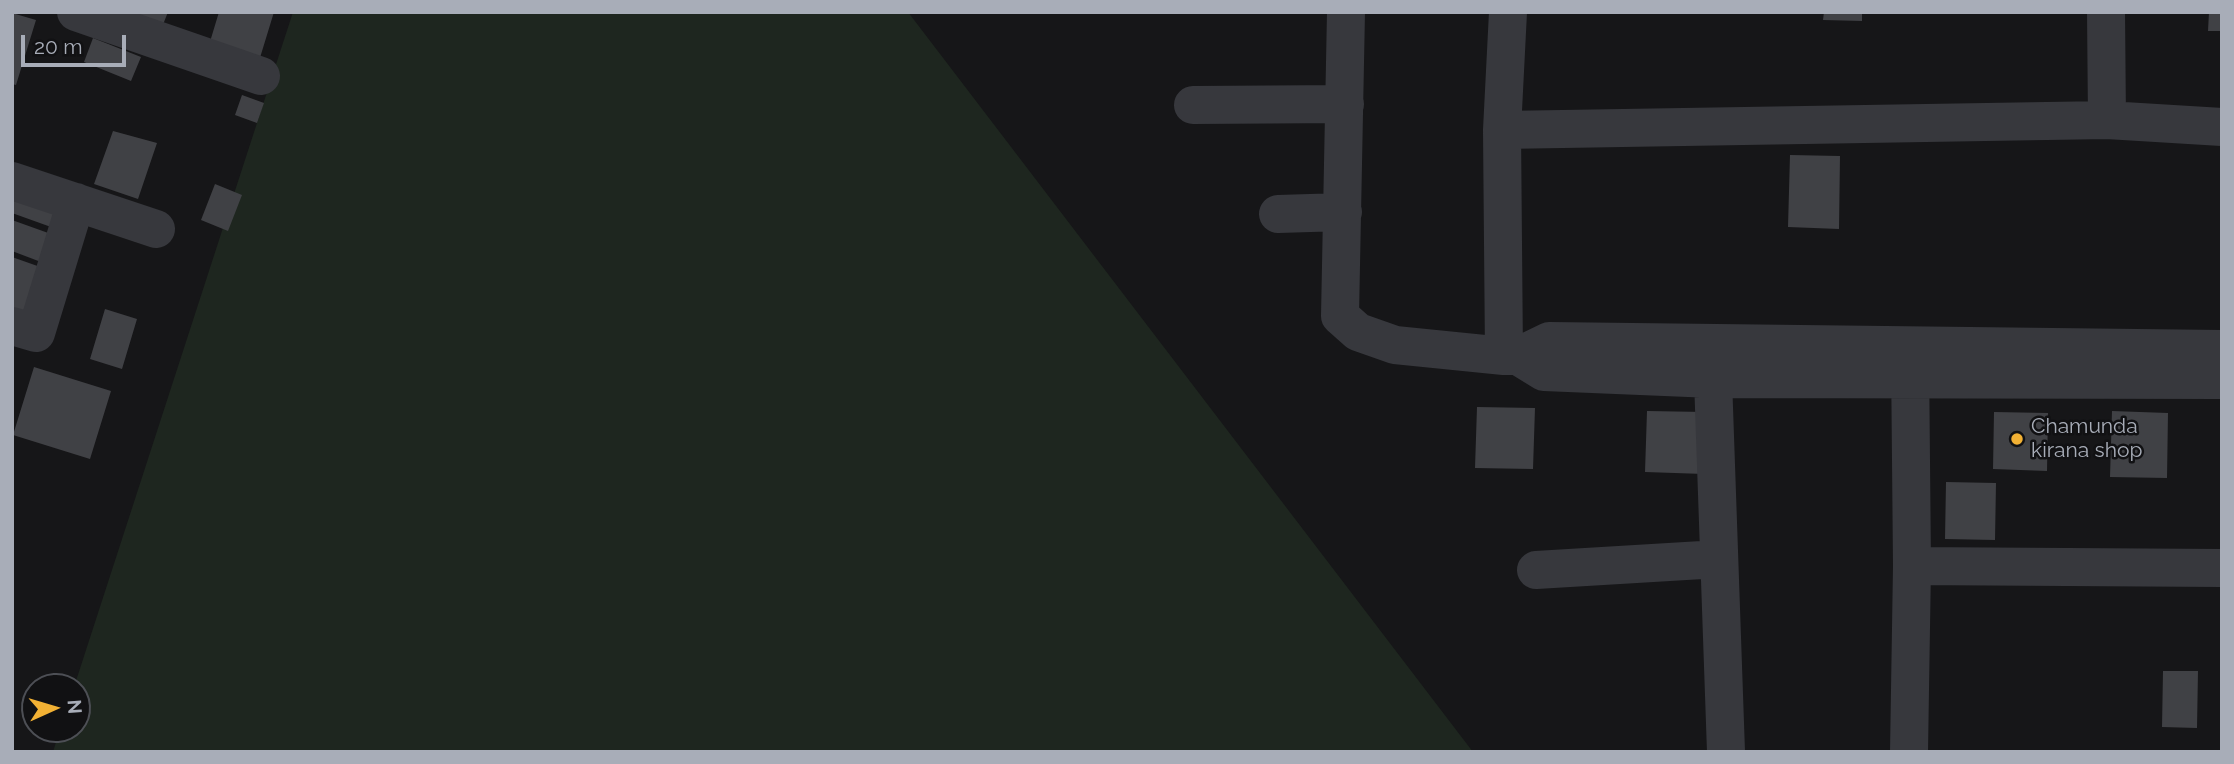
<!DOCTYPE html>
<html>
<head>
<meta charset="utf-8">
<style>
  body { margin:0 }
  #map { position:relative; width:2234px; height:764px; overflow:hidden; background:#161618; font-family:Raleway,sans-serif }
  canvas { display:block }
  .frame { position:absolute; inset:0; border:14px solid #a8adb8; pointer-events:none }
  .north { position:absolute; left:21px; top:673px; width:70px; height:70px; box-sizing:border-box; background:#111113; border:2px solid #4d4f55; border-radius:50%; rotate:86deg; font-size:19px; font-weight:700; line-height:28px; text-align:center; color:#a8adb8 }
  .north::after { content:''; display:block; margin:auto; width:24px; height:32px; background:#f2b134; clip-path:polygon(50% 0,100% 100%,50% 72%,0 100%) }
  .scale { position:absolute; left:21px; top:35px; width:105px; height:32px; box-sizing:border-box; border:4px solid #a8adb8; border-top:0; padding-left:9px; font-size:21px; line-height:24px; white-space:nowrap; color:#a8adb8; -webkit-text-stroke:5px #111113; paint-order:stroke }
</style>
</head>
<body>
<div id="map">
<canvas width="2234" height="764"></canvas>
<div class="frame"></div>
<div class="north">N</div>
<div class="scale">20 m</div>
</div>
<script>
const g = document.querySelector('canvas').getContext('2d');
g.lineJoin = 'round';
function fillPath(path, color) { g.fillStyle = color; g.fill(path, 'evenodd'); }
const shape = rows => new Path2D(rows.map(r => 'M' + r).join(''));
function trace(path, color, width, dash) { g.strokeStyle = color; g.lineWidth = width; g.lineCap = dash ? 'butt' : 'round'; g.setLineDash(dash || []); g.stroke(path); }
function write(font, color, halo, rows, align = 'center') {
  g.font = font + ' Raleway,sans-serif'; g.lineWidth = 5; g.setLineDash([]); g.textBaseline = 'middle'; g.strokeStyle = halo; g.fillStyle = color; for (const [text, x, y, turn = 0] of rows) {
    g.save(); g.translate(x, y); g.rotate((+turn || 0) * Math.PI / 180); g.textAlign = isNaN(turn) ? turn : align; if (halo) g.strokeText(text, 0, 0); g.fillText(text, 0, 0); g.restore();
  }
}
fillPath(shape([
  [293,12,908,12,1473,752,53,752,60,729,77,729,77,687,74,687]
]), '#1e261f');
fillPath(shape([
  [125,12,168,12,160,32],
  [219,12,274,12,259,61,209,45],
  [1824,12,1862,12,1862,21,1823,20],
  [2209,12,2222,12,2222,31,2208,31],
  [12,13,36,20,16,85,12,84],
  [93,38,141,57,131,81,84,62],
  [242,95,264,103,257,123,235,115],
  [113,131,157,143,138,199,94,184],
  [1790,155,1840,156,1839,229,1788,227],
  [215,184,242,195,228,231,201,220],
  [12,190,59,207,51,227,12,213],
  [12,220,51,234,41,262,12,251],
  [12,257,46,269,26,327,12,322],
  [105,309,137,319,122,369,90,359],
  [34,367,111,391,90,459,13,435],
  [1477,407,1535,408,1533,469,1475,468],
  [1647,411,1705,412,1704,474,1645,472],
  [2112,411,2168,413,2167,478,2110,477],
  [1994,412,2048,413,2047,471,1993,469],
  [1946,482,1996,483,1995,540,1945,539],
  [2163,671,2198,671,2197,728,2162,727]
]), '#404145');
trace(shape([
  [76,12,261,76],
  [1346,12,1340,316,1358,332,1395,345,1504,356],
  [1508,12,1502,130,1504,356,1518,356,1549,341,2222,349],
  [2106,12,2107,120],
  [1193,105,1345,104],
  [1502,130,2107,120,2222,127],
  [12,181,156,229],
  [1278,214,1343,212],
  [12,326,36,333,76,202],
  [1518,356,1544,372,1713,379,2222,380],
  [1713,379,1726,752],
  [1912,566,2222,568],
  [1536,570,1719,559],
  [1909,752,1912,566,1910,355]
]), '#37383d', 38);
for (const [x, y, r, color] of [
  [2017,439,7,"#f2b134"]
]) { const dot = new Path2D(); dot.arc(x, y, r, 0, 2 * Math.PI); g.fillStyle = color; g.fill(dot); trace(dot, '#111113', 2.5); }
write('21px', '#a8adb8', '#111113', [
  ["Chamunda",2031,427],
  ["kirana shop",2031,451]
], 'left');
</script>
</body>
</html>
